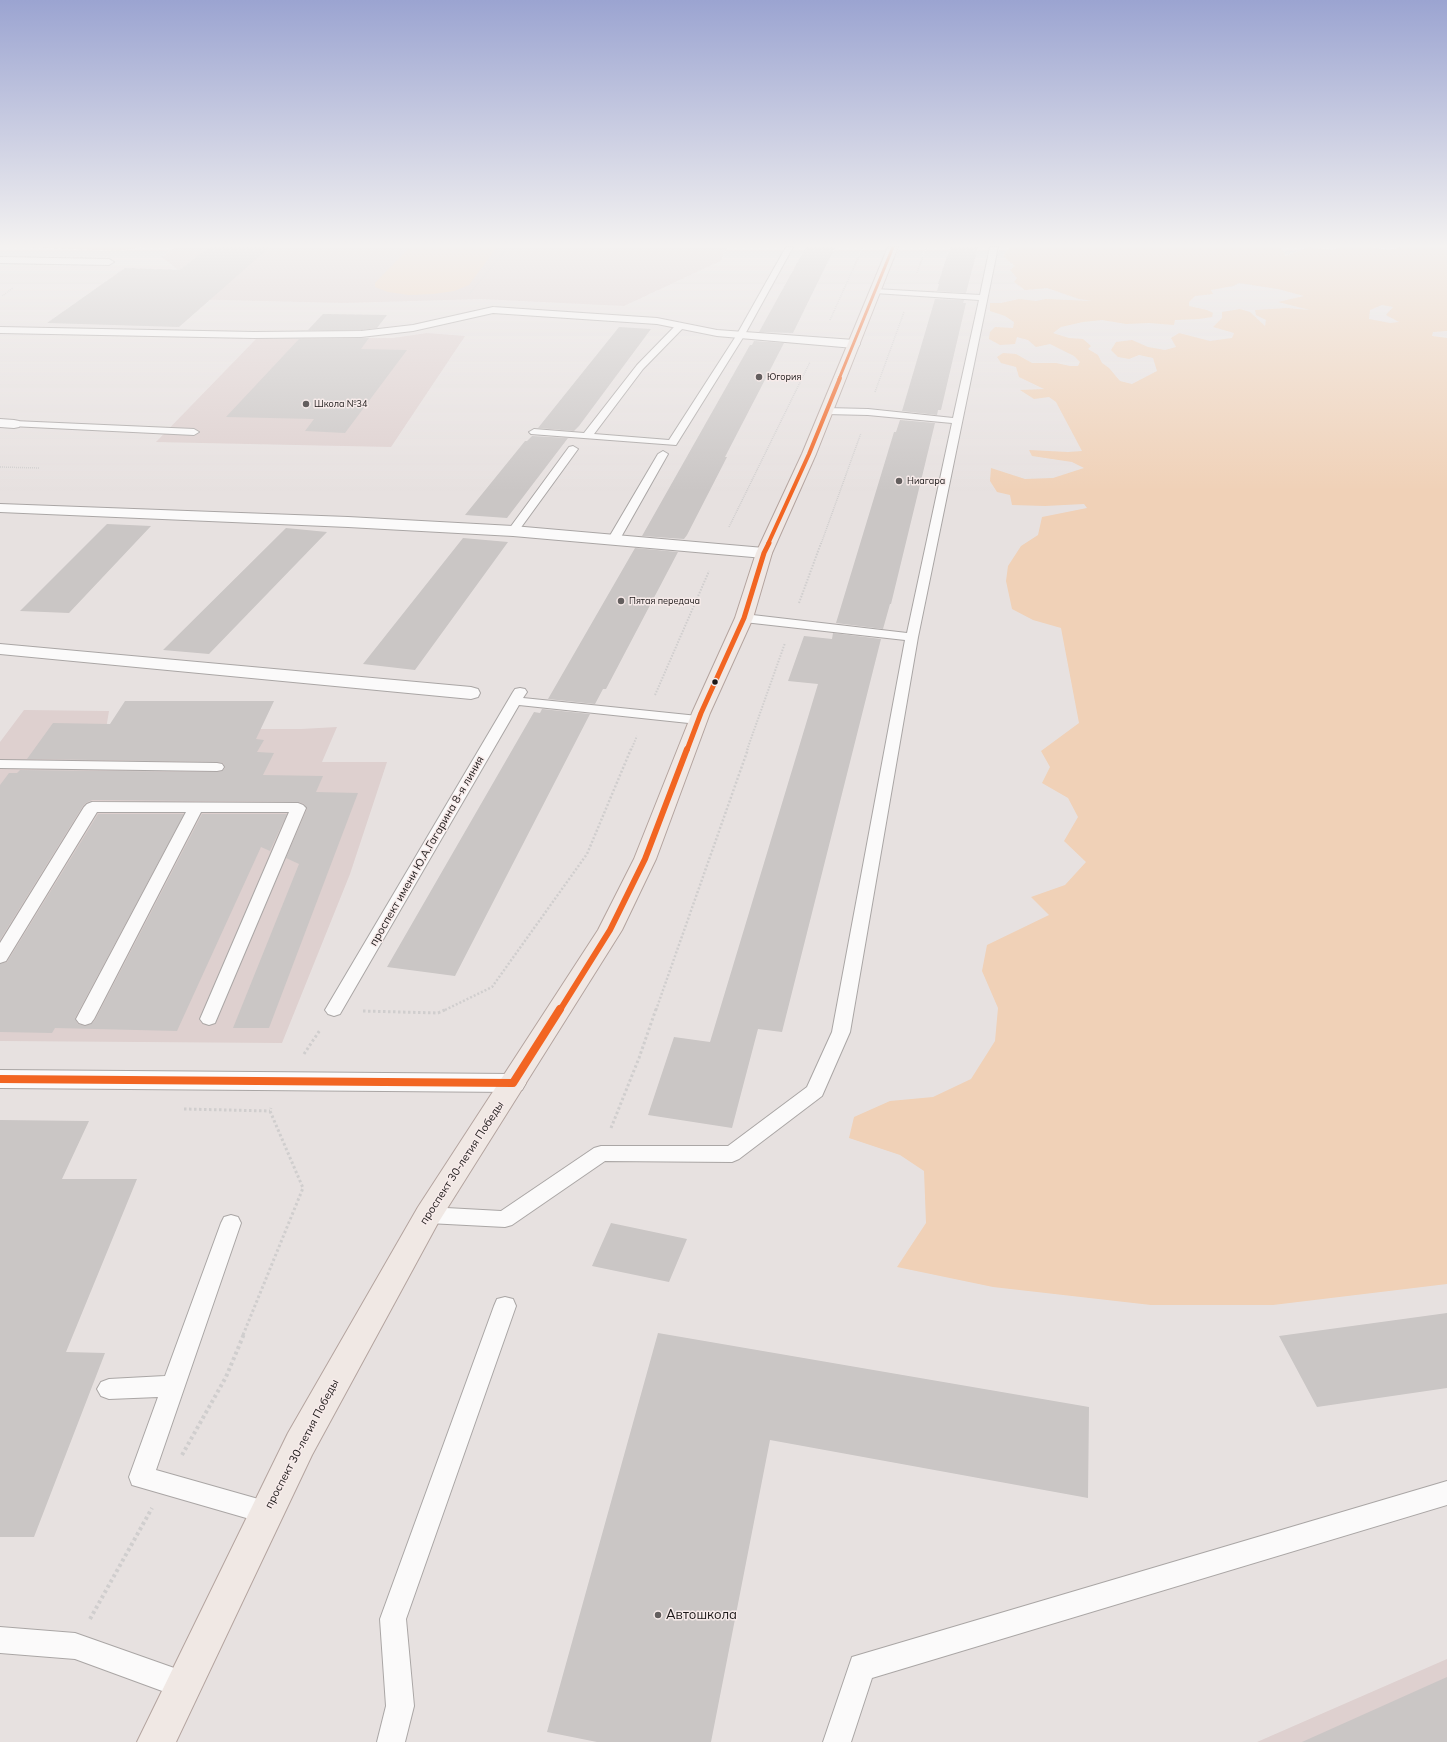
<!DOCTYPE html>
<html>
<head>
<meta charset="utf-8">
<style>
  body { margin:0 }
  canvas { display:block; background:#e7e1e0 }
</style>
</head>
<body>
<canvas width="1447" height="1742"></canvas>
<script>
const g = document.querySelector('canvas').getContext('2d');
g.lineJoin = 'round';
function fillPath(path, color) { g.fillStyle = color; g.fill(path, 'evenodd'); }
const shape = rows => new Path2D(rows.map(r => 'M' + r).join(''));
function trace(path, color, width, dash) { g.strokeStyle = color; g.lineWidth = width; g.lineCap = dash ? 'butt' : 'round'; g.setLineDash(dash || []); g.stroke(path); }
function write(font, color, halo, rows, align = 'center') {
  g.font = font + ' Mulish,sans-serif'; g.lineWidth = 3; g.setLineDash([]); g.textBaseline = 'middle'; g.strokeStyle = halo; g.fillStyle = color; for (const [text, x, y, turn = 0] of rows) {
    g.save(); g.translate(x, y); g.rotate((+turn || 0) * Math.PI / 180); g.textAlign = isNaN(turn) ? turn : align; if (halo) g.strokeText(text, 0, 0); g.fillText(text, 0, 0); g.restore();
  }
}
fillPath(shape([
  [175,247,728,247,720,261,624,306,481,299,344,303,144,298,179,271,162,257],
  [427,333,465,336,391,447,156,442,256,339,393,338],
  [24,710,109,711,106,729,301,729,337,727,322,762,387,762,350,874,282,1043,0,1041,0,742],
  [1447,1659,1447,1742,1257,1742]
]), '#ded0cf');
fillPath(shape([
  [26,247,142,247,118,251],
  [410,247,497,247,469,285,454,291,433,294,409,295,388,292,375,287,375,283],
  [1010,247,1278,247,1285,252,1285,256,1309,247,1333,250,1341,247,1370,247,1388,250,1403,247,1447,247,1447,331,1433,332,1432,336,1447,338,1447,1284,1273,1305,1151,1305,993,1287,897,1267,926,1223,924,1171,900,1155,849,1138,854,1117,890,1101,933,1097,971,1079,995,1041,998,1008,982,971,987,945,1049,915,1031,897,1065,885,1086,862,1064,841,1078,817,1068,798,1042,783,1050,767,1041,751,1079,723,1061,628,1033,620,1012,609,1006,581,1008,566,1021,546,1038,535,1042,517,1087,508,1084,504,1045,506,1012,505,1010,495,997,492,990,481,991,468,1025,479,1053,478,1084,468,1072,462,1032,456,1029,450,1068,452,1082,451,1056,402,1049,397,1034,399,1020,390,1044,389,1019,377,1016,367,1001,363,997,357,1003,353,1016,354,1032,363,1056,363,1070,366,1078,366,1080,362,1074,356,1050,344,1036,347,1028,340,1017,337,1015,344,1000,345,989,339,990,332,995,327,1013,328,1014,322,1005,316,990,311,990,303,1001,303,1019,299,1036,301,1046,299,1092,301,1079,299,1047,288,1025,290,1014,282,1017,278,1010,270,1015,266,1003,256],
  [1239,283,1278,289,1304,296,1278,302,1310,310,1287,308,1255,310,1256,315,1266,320,1265,326,1250,312,1240,309,1222,312,1222,318,1213,327,1234,333,1232,338,1210,341,1179,333,1171,338,1176,347,1165,350,1148,347,1132,340,1116,342,1111,350,1118,357,1129,359,1139,355,1153,358,1157,371,1132,384,1120,381,1109,368,1102,363,1098,355,1088,349,1091,346,1083,339,1069,338,1053,333,1061,327,1083,322,1102,320,1126,324,1149,323,1174,325,1175,320,1199,319,1212,317,1213,313,1207,310,1189,306,1189,302,1195,296,1213,294,1211,290,1233,286],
  [1382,305,1393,307,1386,315,1399,322,1390,323,1369,319,1370,310]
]), '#f0d1b7');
fillPath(shape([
  [209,247,270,247,179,327,47,323,125,268,180,270],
  [806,247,835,247,793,333,759,332],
  [950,247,978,247,966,293,937,291,939,284,938,284],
  [935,299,964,300,963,303,966,303,941,410,938,410,937,415,902,411],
  [323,314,387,315,377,328,361,330,308,330],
  [619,327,651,329,579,426,574,431,538,428],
  [361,338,369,338,361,349,407,350,345,433,305,431,314,419,226,417,299,339],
  [754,341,784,343,725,457,727,457,687,535,684,539,642,536,750,345,752,345],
  [900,420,935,423,891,604,890,604,883,629,836,623,894,432,896,432],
  [532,436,568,438,507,518,465,515,525,441,527,441],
  [107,524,151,526,69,613,20,611],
  [286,528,327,532,209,654,163,650],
  [463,538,508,542,415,670,363,664],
  [635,548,678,552,606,689,603,689,595,704,548,699],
  [833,633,881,639,782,1032,758,1029,732,1128,648,1115,674,1037,710,1042,818,684,788,681,804,636,832,639],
  [125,701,274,701,256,739,264,740,257,752,274,753,263,775,323,776,316,792,358,793,269,1028,233,1028,299,864,286,858,307,809,304,804,299,802,92,800,86,803,83,806,0,940,0,785,9,773,17,773,20,770,217,772,222,771,225,768,223,763,217,762,27,759,53,723,110,724],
  [542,709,590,714,455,976,387,967,534,712,540,713],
  [98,814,184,814,75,1018,78,1024,85,1026,91,1024,95,1020,202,814,287,814,270,851,261,847,177,1031,55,1028,52,1033,0,1032,0,964,7,962],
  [0,1120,89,1121,62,1179,137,1179,66,1352,105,1353,34,1537,0,1537],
  [611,1223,687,1239,669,1282,592,1266],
  [1447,1313,1447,1388,1317,1407,1279,1336],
  [658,1333,1089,1407,1088,1498,770,1440,711,1742,597,1742,547,1732],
  [1447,1677,1447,1742,1302,1742]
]), '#cac6c5');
const lane = shape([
  [786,247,793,247,744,336,676,445,531,434,529,432,534,429,584,433,637,365,678,323,681,323,685,325,684,327,643,369,594,434,669,440,736,336,786,247],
  [990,247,998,247,918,637,850,1032,822,1096,739,1159,732,1162,605,1161,512,1225,505,1227,428,1223,421,1221,418,1215,421,1209,428,1207,501,1211,594,1148,601,1146,728,1146,807,1087,832,1032,905,640,744,622,740,621,738,618,740,615,744,614,907,633,952,423,868,415,826,414,821,411,826,408,868,409,953,418,979,300,875,293,871,291,875,289,980,295,990,247],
  [14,421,194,429,199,432,194,435,11,426,9,424,11,422,14,421],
  [573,446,578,449,517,533,509,533,507,531,509,529,569,447,573,446],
  [663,451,668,454,620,539,614,542,610,541,608,539,658,454,663,451],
  [520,688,525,689,527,692,523,698,698,716,703,717,705,720,703,723,698,724,519,705,340,1014,334,1016,328,1014,325,1010,513,692,515,689,520,688],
  [0,760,217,763,222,764,224,767,222,770,217,771,0,768,0,760],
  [92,802,298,803,303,805,306,808,215,1023,209,1025,203,1023,200,1019,289,812,201,812,94,1019,91,1023,85,1025,79,1023,76,1019,186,812,97,812,6,961,0,963,0,943,84,807,87,804,92,802],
  [231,1215,238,1217,241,1223,156,1470,276,1504,280,1512,276,1520,267,1524,132,1485,129,1477,158,1397,109,1399,101,1396,97,1389,101,1382,109,1379,165,1376,221,1223,224,1217,231,1215],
  [505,1297,513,1299,516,1306,406,1619,414,1706,405,1742,377,1742,386,1706,380,1619,494,1306,497,1299,505,1297],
  [1447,1481,1447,1505,872,1678,851,1742,823,1742,852,1657,1447,1481],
  [0,1627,75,1633,194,1675,198,1685,194,1695,184,1699,75,1659,0,1653,0,1627]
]);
const street = shape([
  [0,257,109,259,114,262,109,265,0,263,0,257],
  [493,307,657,318,717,330,854,340,858,341,860,344,858,347,854,348,717,336,657,324,493,313,413,331,361,337,254,338,0,333,0,327,254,332,361,331,413,325,493,307],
  [0,419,14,420,19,421,21,424,19,427,14,428,0,427,0,419],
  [0,504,348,517,513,526,764,548,770,550,772,553,770,556,764,558,513,536,348,527,0,512,0,504],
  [0,644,471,687,478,689,480,693,478,697,471,699,0,654,0,644]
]);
const secondary = shape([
  [0,1070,513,1074,522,1076,526,1083,522,1090,513,1092,0,1088,0,1070]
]);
const primary = shape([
  [888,247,898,247,816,454,772,553,753,618,710,713,656,859,622,930,438,1223,312,1455,176,1742,137,1742,288,1433,418,1207,598,930,634,859,692,713,735,618,756,553,802,454,888,247]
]);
trace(lane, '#aaa6a5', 2);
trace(street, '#aaa6a5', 2);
trace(secondary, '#aaa6a5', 2);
trace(primary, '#b4a49f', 2);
trace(shape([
  [917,273,926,247],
  [470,293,508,247],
  [2,296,13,288],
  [830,320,863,247],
  [875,392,904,312],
  [0,467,40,468],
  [729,527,810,362],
  [821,544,861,433]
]), '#d0cece', 1.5, [1, 1]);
trace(shape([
  [799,603,821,543],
  [655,695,709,571],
  [631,750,637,736],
  [747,750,785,643]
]), '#d0cece', 2, [1.5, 1.5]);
trace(shape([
  [445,1010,492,987,587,854,631,749],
  [656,1010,748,749]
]), '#d0cece', 2.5, [2, 2]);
trace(shape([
  [363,1011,438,1013,447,1009],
  [304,1054,320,1030],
  [184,1109,270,1111],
  [611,1128,639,1058,656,1009],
  [243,1335,303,1188,270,1111,271,1108]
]), '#d0cece', 3, [2.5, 2.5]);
trace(shape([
  [182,1455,226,1377,244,1334],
  [90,1619,152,1508]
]), '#d0cece', 4, [3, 3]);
fillPath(lane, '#fbfafa');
fillPath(street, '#fbfafa');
fillPath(secondary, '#fbfafa');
fillPath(primary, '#f0e8e4');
trace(shape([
  [839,379,893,247]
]), '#f26522', 3);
trace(shape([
  [768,544,809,454,840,378]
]), '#f26522', 4);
trace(shape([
  [687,750,701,713,744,618,764,553,769,543]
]), '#f26522', 5);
trace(shape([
  [560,1010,610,930,645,859,687,749]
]), '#f26522', 6);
trace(shape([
  [0,1079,513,1083,560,1009]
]), '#f26522', 8);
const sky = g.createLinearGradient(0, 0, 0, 491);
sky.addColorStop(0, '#9ba4d1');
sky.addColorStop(0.5, '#f4f2f1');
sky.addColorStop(1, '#f4f2f100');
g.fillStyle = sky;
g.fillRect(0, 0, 1447, 491);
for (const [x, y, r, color] of [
  [759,377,4,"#635e5e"],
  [306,404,4,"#635e5e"],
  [899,481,4,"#635e5e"],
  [621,601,4,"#635e5e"],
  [715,682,3.5,"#1c1818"],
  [658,1615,4,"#635e5e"]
]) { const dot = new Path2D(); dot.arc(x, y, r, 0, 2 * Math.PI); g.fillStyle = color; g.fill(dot); trace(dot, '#f7ebea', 1.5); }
write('9px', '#1c1818', '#f7ebea', [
  ["Югория",767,377],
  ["Школа №34",314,404],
  ["Ниагара",907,481],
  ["Пятая передача",629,601]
], 'left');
write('11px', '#1c1818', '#f7ebea', [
  ["проспект имени Ю.А.Гагарина 8-я линия",427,851,-60],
  ["проспект 30-летия Победы",462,1163,-57],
  ["проспект 30-летия Победы",302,1444,-62]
]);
write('13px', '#1c1818', '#f7ebea', [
  ["Автошкола",666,1615]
], 'left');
</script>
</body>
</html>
